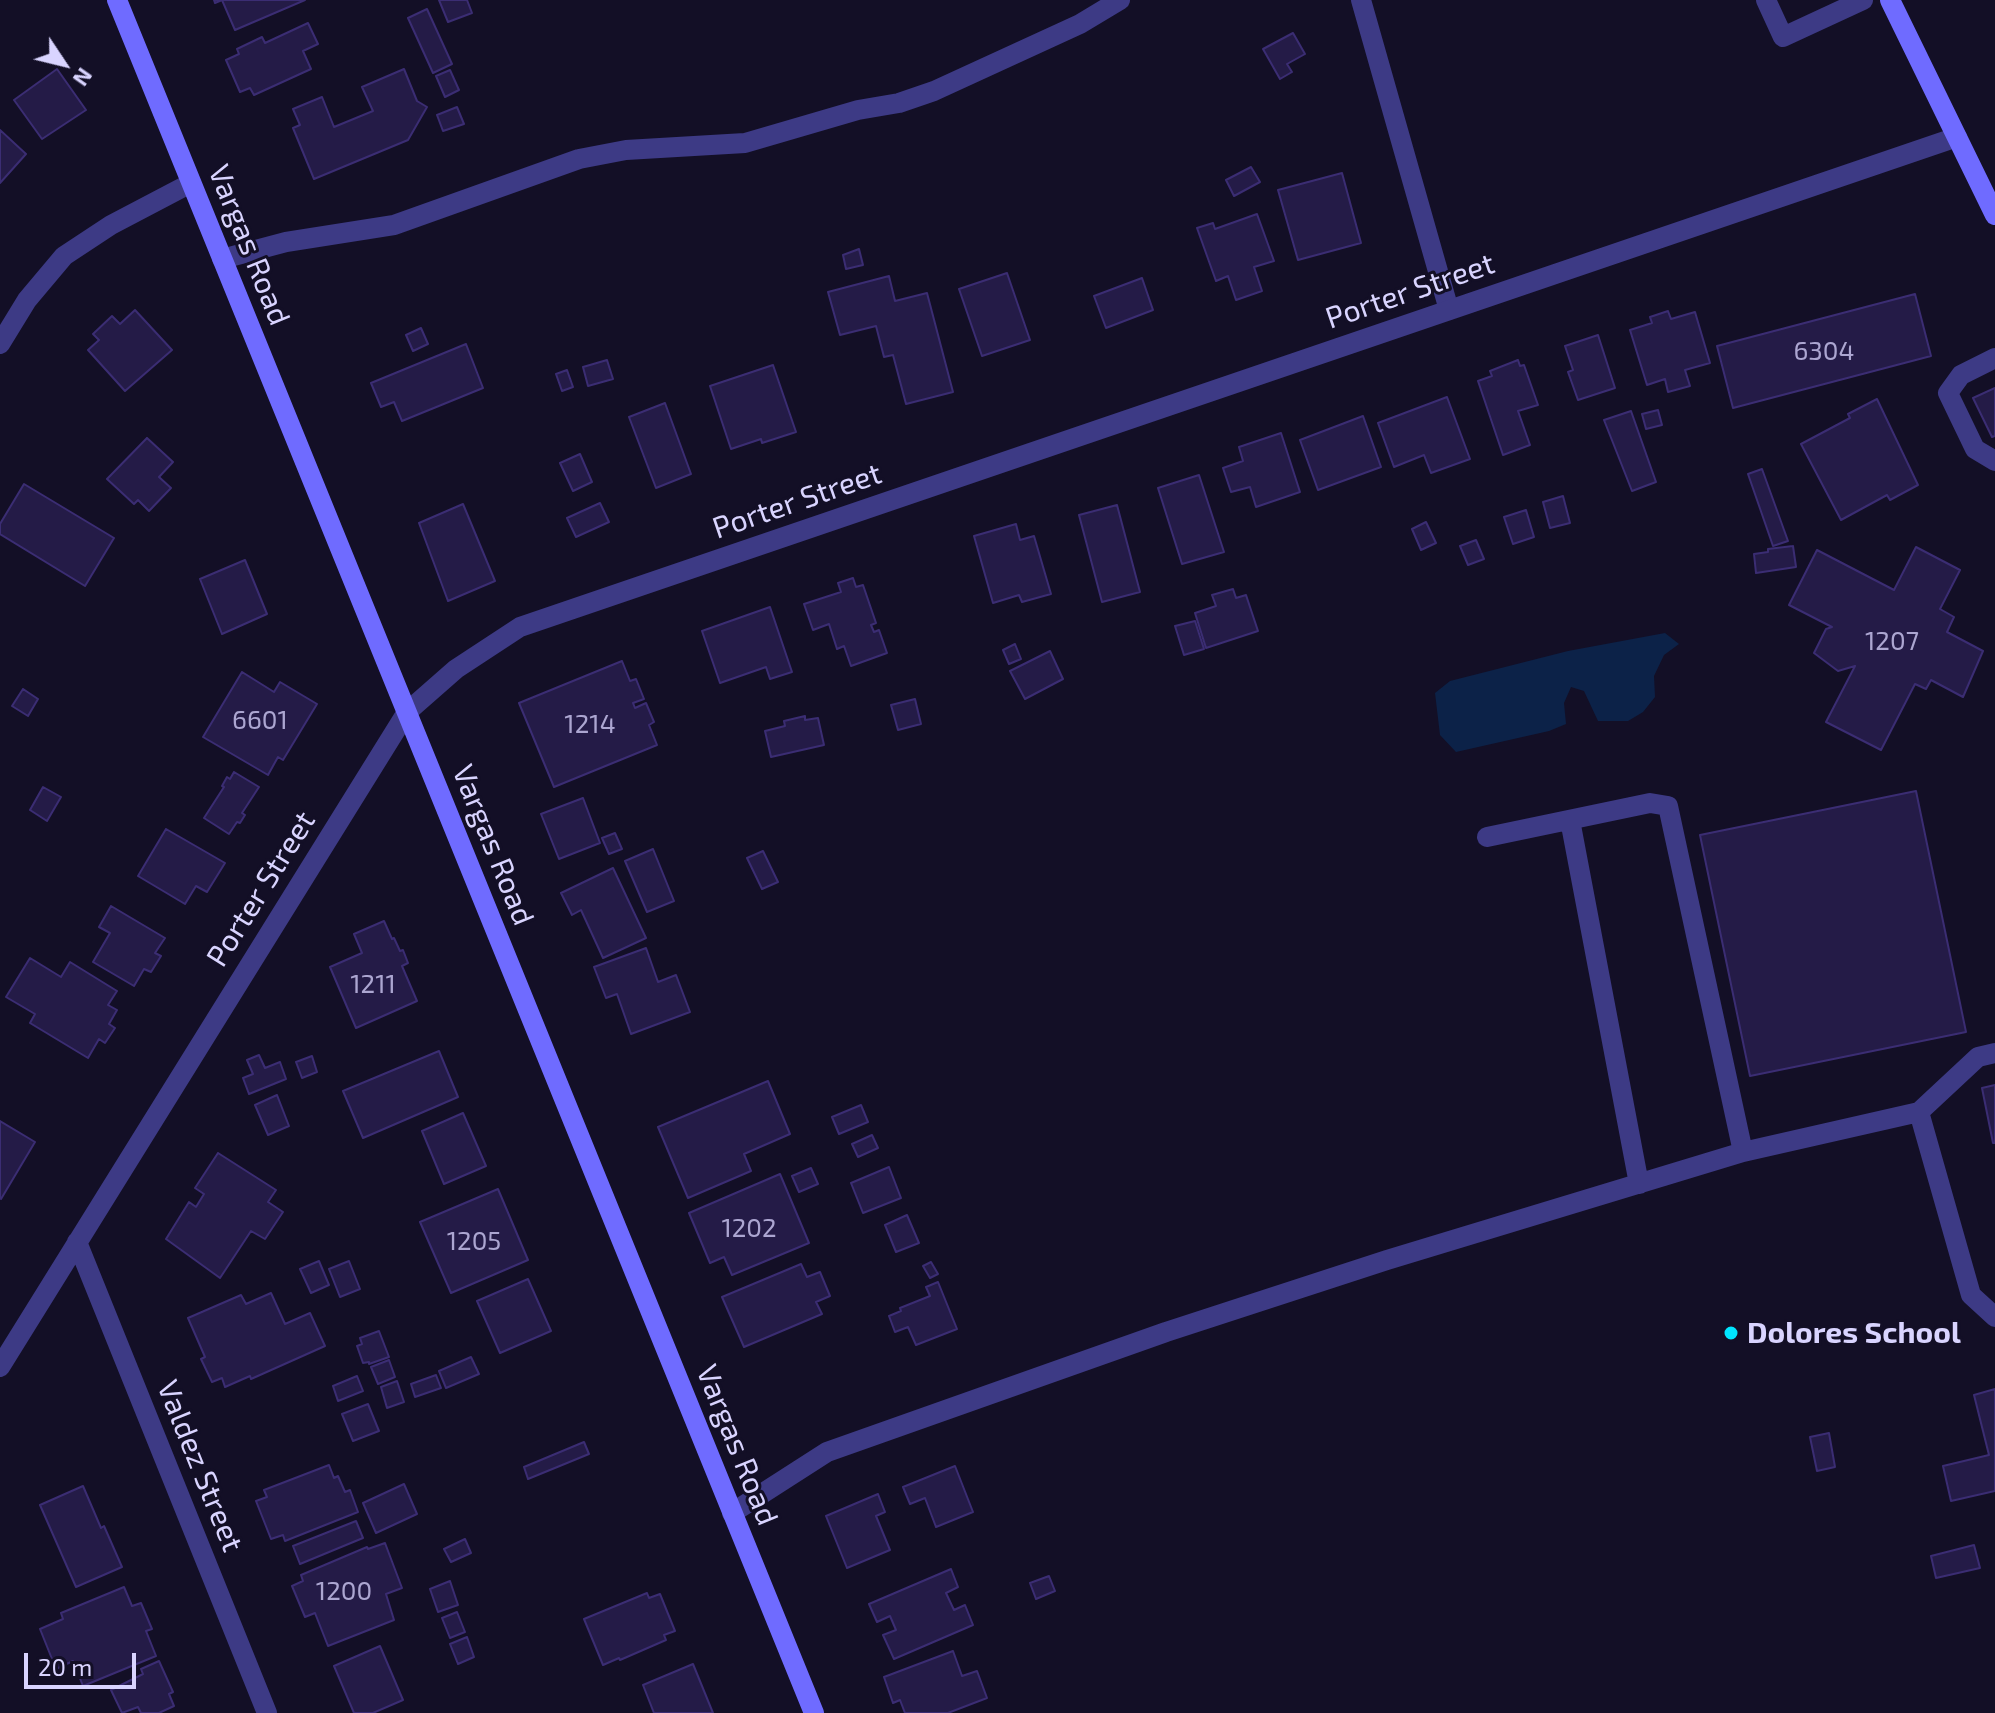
<!DOCTYPE html>
<html>
<head>
<meta charset="utf-8">
<style>
  body { margin:0 }
  #map { position:relative; width:1995px; height:1713px; overflow:hidden; background:#130f26; font-family:"Exo 2",sans-serif }
  canvas { display:block }
  .north { position:absolute; left:24px; top:24px; width:80px; height:80px; -webkit-text-stroke:6px #130f26; paint-order:stroke; rotate:125deg; font-size:22px; font-weight:700; line-height:32px; text-align:center; color:#d9d4ff }
  .north::after { content:''; display:block; margin:auto; width:28px; height:36px; background:#d9d4ff; clip-path:polygon(50% 0,100% 100%,50% 72%,0 100%) }
  .scale { position:absolute; left:24px; top:1653px; width:112px; height:36px; box-sizing:border-box; border:4px solid #d9d4ff; border-top:0; padding-left:10px; font-size:24px; line-height:28px; white-space:nowrap; color:#d9d4ff; -webkit-text-stroke:6px #130f26; paint-order:stroke }
</style>
</head>
<body>
<div id="map">
<canvas width="1995" height="1713"></canvas>
<div class="north">N</div>
<div class="scale">20 m</div>
</div>
<script>
const g = document.querySelector('canvas').getContext('2d');
g.lineJoin = 'round';
function fillPath(path, color) { g.fillStyle = color; g.fill(path, 'evenodd'); }
const shape = rows => new Path2D(rows.map(r => 'M' + r).join(''));
function trace(path, color, width, dash) { g.strokeStyle = color; g.lineWidth = width; g.lineCap = dash ? 'butt' : 'round'; g.setLineDash(dash || []); g.stroke(path); }
function write(font, color, halo, rows, align = 'center') {
  g.font = font + ' "Exo 2",sans-serif'; g.lineWidth = 6; g.setLineDash([]); g.textBaseline = 'middle'; g.strokeStyle = halo; g.fillStyle = color; for (const [text, x, y, turn = 0] of rows) {
    g.save(); g.translate(x, y); g.rotate((+turn || 0) * Math.PI / 180); g.textAlign = isNaN(turn) ? turn : align; if (halo) g.strokeText(text, 0, 0); g.fillText(text, 0, 0); g.restore();
  }
}
fillPath(shape([
  [1665,633,1679,644,1664,655,1654,676,1655,697,1643,712,1628,721,1598,721,1584,691,1571,687,1564,703,1566,724,1549,731,1456,752,1440,735,1435,693,1450,681,1568,651]
]), '#0c2248');
const building = shape([
  [214,0,305,0,235,30,222,0,215,3,214,0],
  [439,0,467,0,472,13,448,22,439,0],
  [427,9,452,64,433,73,408,18,427,9],
  [308,23,318,44,303,51,311,69,254,95,250,88,240,92,226,60,239,54,237,49,262,37,265,43,308,23],
  [1293,33,1305,54,1287,64,1292,72,1280,79,1263,49,1293,33],
  [57,69,86,110,42,139,14,100,57,69],
  [404,69,417,101,427,107,408,140,314,179,293,128,300,125,293,109,322,97,334,127,373,111,362,87,404,69],
  [450,70,459,90,445,97,436,76,450,70],
  [457,107,464,124,443,131,437,115,457,107],
  [0,130,26,154,0,183,0,130],
  [1251,167,1260,182,1234,196,1226,180,1251,167],
  [1342,173,1361,243,1298,260,1278,190,1342,173],
  [1257,214,1274,261,1254,267,1262,291,1236,300,1228,276,1216,281,1197,228,1213,223,1215,229,1257,214],
  [859,249,863,265,846,269,843,255,859,249],
  [1007,273,1030,340,982,356,959,289,1007,273],
  [889,276,895,301,927,293,953,392,906,404,893,355,884,357,876,326,840,335,828,292,889,276],
  [1142,278,1153,310,1106,328,1094,296,1142,278],
  [1915,294,1931,356,1733,408,1717,346,1915,294],
  [135,310,172,350,125,391,88,350,99,340,93,334,112,316,120,324,135,310],
  [1668,311,1671,319,1695,312,1710,363,1685,370,1690,386,1668,392,1665,379,1647,385,1630,330,1652,323,1650,317,1668,311],
  [421,328,428,344,413,351,406,335,421,328],
  [1598,335,1615,388,1578,400,1568,372,1573,370,1565,346,1598,335],
  [466,344,483,388,402,421,394,402,381,407,371,383,466,344],
  [607,360,613,379,588,386,583,367,607,360],
  [1518,360,1520,366,1524,365,1538,405,1518,411,1530,445,1503,455,1478,381,1492,376,1490,371,1518,360],
  [773,365,796,432,762,443,761,439,731,449,710,386,773,365],
  [567,370,573,387,562,391,556,374,567,370],
  [1995,388,1995,436,1992,437,1973,398,1995,388],
  [1447,397,1470,459,1431,473,1424,455,1394,467,1378,423,1447,397],
  [1877,399,1918,485,1890,500,1887,495,1841,520,1801,444,1850,418,1848,414,1877,399],
  [665,403,691,474,656,488,629,417,665,403],
  [1658,410,1662,425,1646,429,1642,414,1658,410],
  [1631,411,1656,482,1632,491,1604,420,1631,411],
  [1363,416,1381,467,1318,490,1300,440,1363,416],
  [1281,433,1300,492,1256,507,1250,487,1231,492,1223,468,1243,461,1239,447,1281,433],
  [147,438,173,462,159,477,171,488,149,511,138,500,134,504,107,479,147,438],
  [580,454,592,482,573,491,560,463,580,454],
  [1762,469,1788,541,1773,546,1748,474,1762,469],
  [1199,475,1224,552,1182,564,1158,488,1199,475],
  [24,484,114,538,85,586,0,534,0,524,24,484],
  [1563,496,1570,523,1550,528,1543,502,1563,496],
  [600,503,609,522,576,537,567,518,600,503],
  [463,504,495,581,448,601,419,523,463,504],
  [1117,505,1140,592,1102,602,1079,515,1117,505],
  [1526,510,1534,537,1513,544,1504,517,1526,510],
  [1426,522,1436,543,1421,550,1412,529,1426,522],
  [1016,524,1020,540,1034,536,1051,594,1022,602,1019,595,993,603,974,536,1016,524],
  [1476,540,1484,559,1468,565,1460,546,1476,540],
  [1793,546,1796,567,1756,573,1754,554,1768,552,1768,549,1793,546],
  [1916,547,1960,570,1940,609,1954,617,1947,632,1983,651,1963,697,1931,680,1926,689,1915,684,1881,750,1826,722,1855,666,1838,671,1814,653,1826,629,1832,627,1789,605,1817,550,1894,590,1916,547],
  [245,560,267,614,222,634,200,579,245,560],
  [853,578,856,587,863,585,876,623,871,625,874,632,879,630,887,653,851,666,844,646,837,649,829,624,813,630,804,604,841,592,838,583,853,578],
  [1233,589,1236,598,1246,595,1258,631,1206,648,1195,613,1216,606,1212,595,1233,589],
  [770,607,792,672,770,679,766,667,720,683,702,631,770,607],
  [1195,621,1204,649,1184,655,1175,626,1195,621],
  [1015,644,1021,659,1009,664,1003,650,1015,644],
  [1050,651,1063,679,1025,699,1010,671,1050,651],
  [622,661,630,681,636,679,644,699,633,703,635,708,646,703,654,722,649,725,657,745,554,787,519,703,622,661],
  [242,672,274,692,280,682,317,704,283,760,278,757,268,775,203,737,242,672],
  [23,689,38,699,28,716,12,706,23,689],
  [915,699,921,724,898,730,891,705,915,699],
  [805,716,805,720,818,718,824,745,771,757,765,731,785,726,784,721,805,716],
  [234,772,259,787,242,813,245,815,240,823,237,822,229,834,204,818,224,787,222,786,227,777,230,779,234,772],
  [43,787,61,797,47,821,30,810,43,787],
  [1916,791,1966,1032,1750,1076,1700,835,1916,791],
  [583,798,600,843,559,859,541,814,583,798],
  [166,829,225,863,207,892,196,886,185,904,138,876,166,829],
  [615,833,622,849,609,854,602,838,615,833],
  [653,849,674,901,647,912,625,861,653,849],
  [763,851,778,882,762,889,747,858,763,851],
  [613,868,646,938,603,958,581,910,572,915,561,893,613,868],
  [111,906,165,938,155,953,161,956,151,972,144,969,134,986,93,962,110,933,99,927,111,906],
  [384,921,392,939,394,938,400,951,403,950,408,963,402,966,417,1001,356,1028,330,967,362,953,354,934,384,921],
  [646,948,658,982,676,975,690,1012,631,1034,617,994,606,998,594,967,646,948],
  [30,958,61,977,70,962,117,991,108,1005,117,1010,109,1024,115,1028,105,1043,99,1039,88,1058,30,1023,35,1014,6,997,30,958],
  [439,1051,458,1097,363,1138,343,1091,439,1051],
  [259,1055,265,1068,280,1062,286,1079,249,1094,243,1078,253,1074,247,1060,259,1055],
  [312,1056,317,1072,302,1078,296,1062,312,1056],
  [768,1081,790,1134,744,1154,751,1171,688,1198,658,1127,768,1081],
  [1995,1085,1995,1143,1993,1143,1982,1088,1995,1085],
  [277,1095,289,1126,268,1135,255,1105,277,1095],
  [861,1105,868,1122,839,1134,832,1117,861,1105],
  [463,1113,486,1166,444,1184,422,1131,463,1113],
  [0,1121,35,1142,1,1199,0,1198,0,1121],
  [872,1135,878,1148,858,1157,852,1144,872,1135],
  [218,1153,276,1190,268,1202,283,1212,265,1239,251,1231,220,1278,166,1239,189,1202,196,1207,204,1194,195,1188,218,1153],
  [889,1167,901,1198,863,1213,851,1183,889,1167],
  [811,1168,818,1184,799,1192,792,1176,811,1168],
  [780,1174,809,1243,732,1275,724,1257,710,1263,689,1213,780,1174],
  [498,1189,528,1260,451,1293,420,1222,498,1189],
  [907,1215,919,1243,896,1252,885,1225,907,1215],
  [319,1261,329,1285,311,1293,300,1269,319,1261],
  [349,1261,360,1289,340,1297,329,1269,349,1261],
  [931,1262,938,1274,930,1278,923,1266,931,1262],
  [801,1264,807,1277,820,1272,830,1296,816,1302,822,1314,744,1347,722,1297,801,1264],
  [528,1279,551,1331,500,1353,477,1301,528,1279],
  [938,1282,957,1329,916,1345,908,1327,895,1332,889,1316,901,1311,900,1308,930,1296,926,1287,938,1282],
  [271,1293,285,1324,310,1313,325,1346,251,1379,250,1376,225,1387,222,1378,212,1382,201,1359,205,1357,188,1318,241,1295,246,1304,271,1293],
  [379,1331,389,1357,369,1364,369,1362,363,1363,357,1346,362,1344,360,1338,379,1331],
  [471,1357,479,1374,446,1388,439,1371,471,1357],
  [389,1360,395,1377,378,1384,371,1367,389,1360],
  [436,1375,441,1388,415,1397,411,1384,436,1375],
  [357,1376,363,1391,338,1401,333,1386,357,1376],
  [397,1381,404,1402,387,1408,381,1387,397,1381],
  [1995,1389,1995,1491,1951,1501,1943,1466,1989,1455,1974,1395,1995,1389],
  [368,1404,379,1431,353,1441,342,1414,368,1404],
  [1829,1433,1835,1467,1817,1471,1810,1437,1829,1433],
  [584,1442,589,1454,528,1479,524,1467,584,1442],
  [329,1465,334,1478,338,1476,345,1492,350,1490,358,1512,285,1541,283,1535,271,1539,256,1501,267,1497,264,1490,329,1465],
  [955,1466,973,1512,936,1527,925,1498,910,1504,903,1487,955,1466],
  [404,1484,417,1514,376,1533,363,1503,404,1484],
  [83,1486,101,1528,104,1526,122,1567,76,1587,40,1505,83,1486],
  [878,1494,885,1512,876,1516,890,1550,847,1568,826,1516,878,1494],
  [356,1521,363,1538,300,1564,293,1546,356,1521],
  [465,1539,471,1553,451,1562,444,1549,465,1539],
  [385,1543,402,1588,386,1594,394,1620,328,1646,315,1613,305,1617,292,1586,303,1581,301,1575,367,1547,368,1549,385,1543],
  [1974,1545,1980,1568,1936,1578,1931,1556,1974,1545],
  [951,1569,958,1587,946,1593,954,1610,965,1605,973,1625,894,1659,883,1635,896,1630,890,1616,877,1622,869,1604,951,1569],
  [1049,1576,1055,1591,1036,1599,1030,1583,1049,1576],
  [450,1581,458,1605,438,1612,430,1589,450,1581],
  [124,1587,132,1606,141,1603,152,1629,146,1631,156,1656,83,1686,73,1661,56,1669,40,1629,63,1619,61,1613,124,1587],
  [647,1593,649,1598,660,1594,675,1631,664,1635,666,1640,620,1660,619,1658,603,1665,584,1619,647,1593],
  [457,1612,465,1632,450,1638,442,1618,457,1612],
  [467,1637,474,1657,458,1664,450,1644,467,1637],
  [380,1646,403,1700,373,1713,354,1713,334,1666,380,1646],
  [953,1651,962,1676,977,1671,987,1698,948,1713,905,1713,900,1700,893,1703,884,1677,953,1651],
  [159,1661,173,1692,169,1694,174,1706,159,1713,141,1713,138,1707,122,1713,111,1690,143,1674,141,1669,159,1661],
  [693,1664,713,1713,654,1713,643,1685,693,1664]
]);
fillPath(building, '#241b47');
trace(building, '#3b2d73', 2);
trace(shape([
  [1361,0,1449,310],
  [1766,0,1783,37,1863,0],
  [222,259,286,242,394,225,579,159,626,150,745,143,858,110,899,103,934,91,1080,24,1120,0],
  [1995,358,1961,375,1948,393,1975,449,1995,461],
  [1570,820,1639,1184],
  [1919,1112,1971,1295,1995,1317],
  [1743,1152,1919,1112,1978,1057,1995,1053],
  [732,1513,827,1452,1166,1332,1387,1260,1743,1152,1668,806,1650,803,1487,837]
]), '#3d3a85', 20);
trace(shape([
  [0,344,27,300,64,256,111,225,191,183],
  [77,1242,267,1713],
  [0,1367,407,712,456,669,520,627,1957,137]
]), '#3d3a85', 20);
trace(shape([
  [117,0,814,1713],
  [1890,0,1995,215]
]), '#6f6bff', 20);
for (const [x, y, r, color] of [
  [1731,1333,8,"#00e5ff"]
]) { const dot = new Path2D(); dot.arc(x, y, r, 0, 2 * Math.PI); g.fillStyle = color; g.fill(dot); trace(dot, '#130f26', 3); }
write('26px', '#aca6d1', null, [
  ["6304",1824,351],
  ["1207",1892,641],
  ["6601",260,720],
  ["1214",590,724],
  ["1211",373,984],
  ["1202",749,1228],
  ["1205",474,1241],
  ["1200",344,1591]
]);
write('30px', '#d9d4ff', '#130f26', [
  ["Vargas Road",249,245,68],
  ["Porter Street",1410,291,-19],
  ["Porter Street",797,501,-19],
  ["Vargas Road",493,845,68],
  ["Porter Street",261,889,-58],
  ["Vargas Road",737,1445,68],
  ["Valdez Street",200,1466,68]
]);
write('bold 30px', '#d9d4ff', '#130f26', [
  ["Dolores School",1747,1333]
], 'left');
</script>
</body>
</html>
